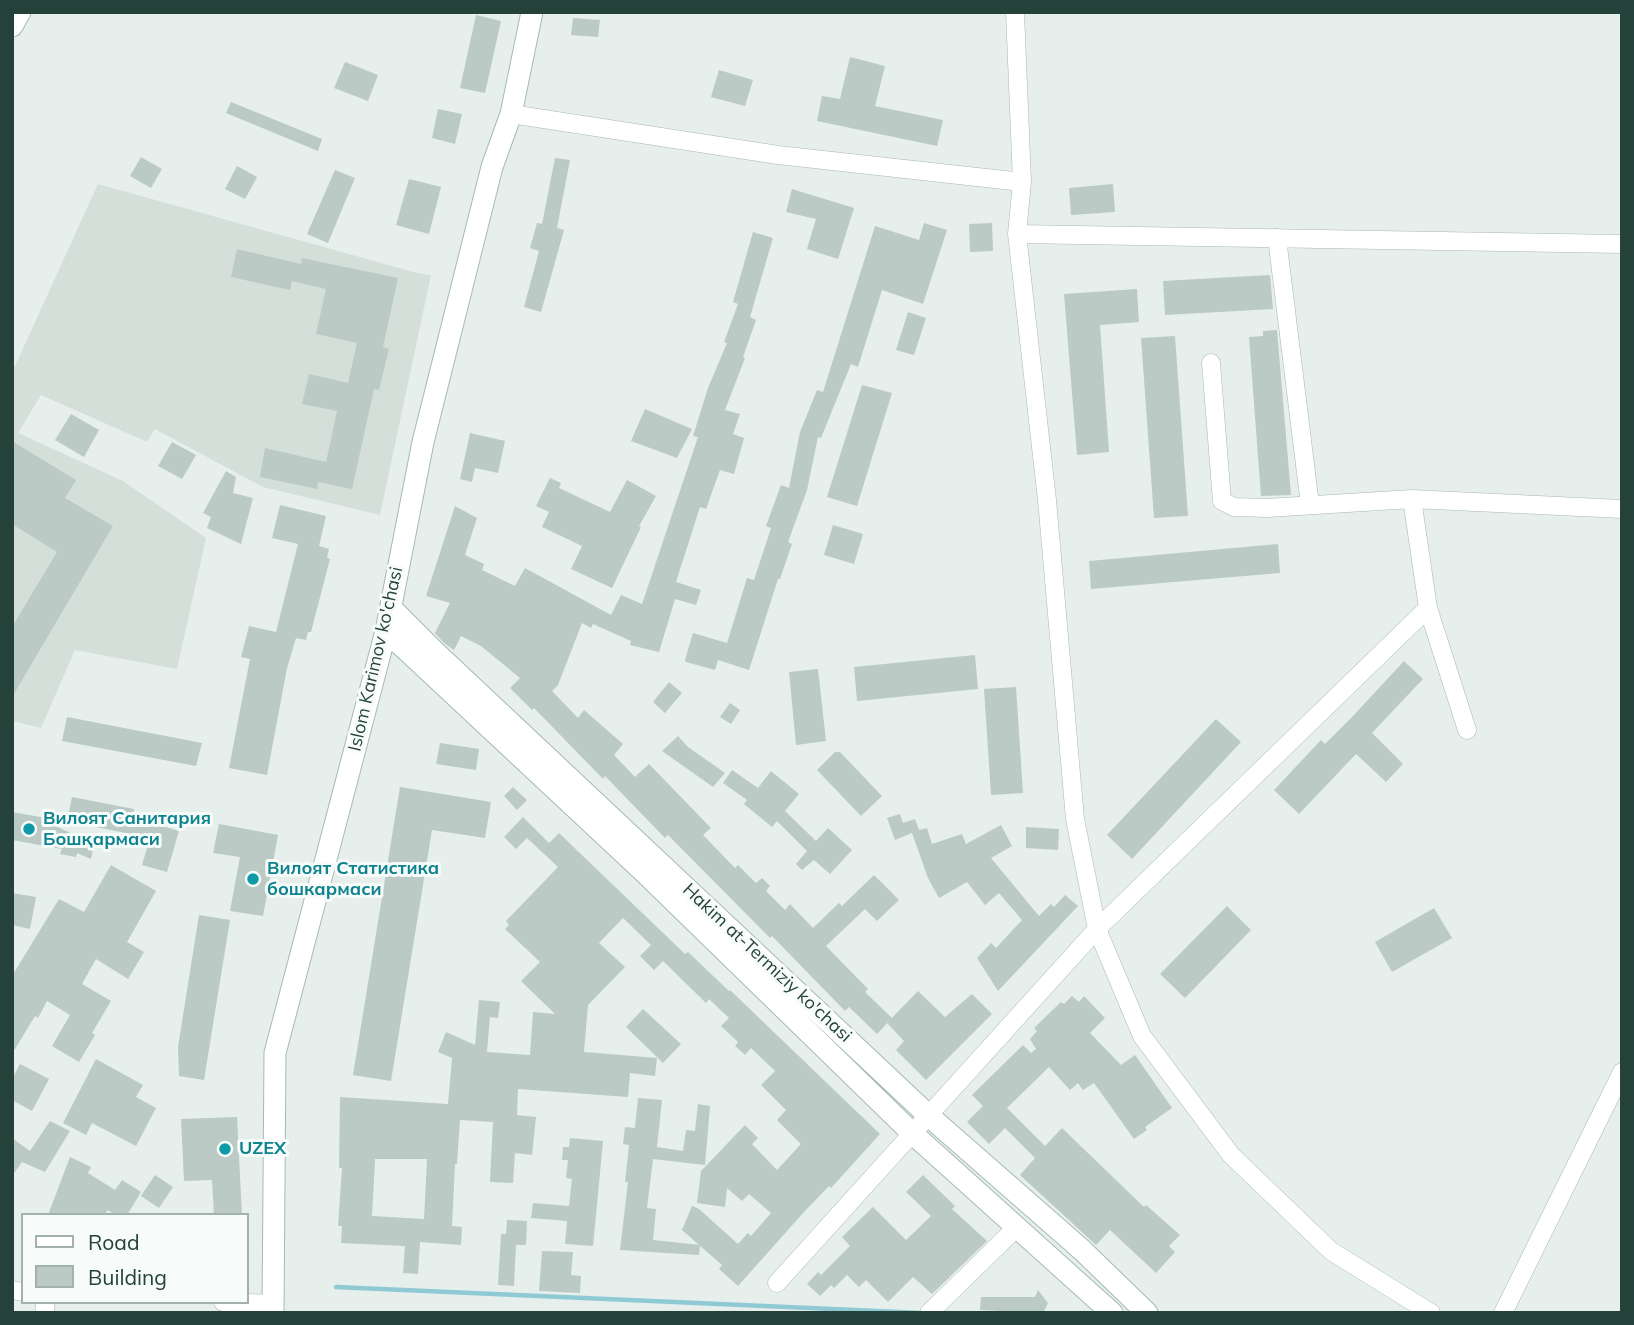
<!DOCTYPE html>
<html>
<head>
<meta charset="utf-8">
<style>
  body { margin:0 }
  #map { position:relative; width:1634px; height:1325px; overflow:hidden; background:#e6efeb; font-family:Mulish,sans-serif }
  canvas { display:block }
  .frame { position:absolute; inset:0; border:14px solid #24423a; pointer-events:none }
  .legend { position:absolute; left:21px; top:1213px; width:228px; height:91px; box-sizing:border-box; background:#f7fbf9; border:2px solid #a3b1ad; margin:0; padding:9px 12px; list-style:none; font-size:21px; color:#24423a }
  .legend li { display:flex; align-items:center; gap:14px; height:35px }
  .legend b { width:35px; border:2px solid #a3b1ad }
</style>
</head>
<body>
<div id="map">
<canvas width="1634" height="1325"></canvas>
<div class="frame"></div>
<ul class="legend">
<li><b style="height:9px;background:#fff"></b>Road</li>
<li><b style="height:19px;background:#bbcac4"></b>Building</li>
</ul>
</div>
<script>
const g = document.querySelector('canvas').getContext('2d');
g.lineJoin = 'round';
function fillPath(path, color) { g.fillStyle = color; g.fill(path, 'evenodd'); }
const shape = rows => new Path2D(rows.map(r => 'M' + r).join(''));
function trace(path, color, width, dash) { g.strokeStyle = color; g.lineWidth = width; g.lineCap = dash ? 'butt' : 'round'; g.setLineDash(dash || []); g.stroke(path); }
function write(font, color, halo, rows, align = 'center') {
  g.font = font + ' Mulish,sans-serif'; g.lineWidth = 6; g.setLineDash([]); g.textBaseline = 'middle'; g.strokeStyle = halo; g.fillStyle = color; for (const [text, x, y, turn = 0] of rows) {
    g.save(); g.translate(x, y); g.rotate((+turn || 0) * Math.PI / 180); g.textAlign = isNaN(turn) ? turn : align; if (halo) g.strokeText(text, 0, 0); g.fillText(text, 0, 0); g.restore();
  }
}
fillPath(shape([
  [98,184,417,273,431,275,380,515,263,487,155,429,147,442,41,395,18,433,123,481,206,538,177,669,75,650,41,728,12,721,12,365,15,366]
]), '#d4dfda');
trace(shape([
  [336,1287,922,1313]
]), '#8ec9d4', 4.5);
fillPath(shape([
  [476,15,501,21,485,93,460,88],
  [573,18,600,20,598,37,571,35],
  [850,57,885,66,875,106,943,120,937,146,817,121,822,96,840,99],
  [345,62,378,75,368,101,334,88],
  [719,70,753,80,745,106,711,97],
  [231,102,322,139,318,151,226,113],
  [438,109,462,114,455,144,432,138],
  [141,157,162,169,151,188,130,176],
  [555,158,570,160,557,228,564,230,541,312,524,307,539,251,530,248,537,223,542,224],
  [237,166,257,177,245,199,225,189],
  [335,170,355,178,328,243,307,234],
  [409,179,441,187,429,234,396,225],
  [1113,184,1115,212,1071,215,1069,188],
  [792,189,854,208,838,259,807,249,816,219,786,212],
  [924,223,947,230,923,304,882,290,858,367,851,364,821,438,818,437,807,490,788,542,792,544,780,579,778,579,749,670,718,660,715,670,686,662,685,660,693,633,727,643,747,578,754,580,771,528,766,526,781,485,789,488,800,432,817,390,823,392,875,226,919,240],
  [992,223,993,251,970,252,969,224],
  [753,232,773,238,750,317,756,320,743,357,745,358,725,410,740,414,733,434,744,438,734,474,720,470,706,509,700,507,676,582,701,590,696,605,675,599,659,652,630,645,631,641,593,624,591,628,582,623,558,685,552,691,578,718,584,710,623,744,614,755,635,777,649,764,711,828,703,835,735,868,738,865,756,883,762,878,770,886,766,891,785,910,790,904,813,928,839,903,842,906,874,875,899,900,877,921,865,909,826,946,868,989,865,992,892,1018,877,1034,849,1007,845,1011,772,936,770,938,668,835,665,838,605,776,603,779,534,708,532,710,510,688,520,678,481,646,461,636,454,650,444,643,435,633,450,603,426,596,455,506,477,518,465,555,484,564,482,570,515,586,525,568,611,615,621,595,642,604,698,437,693,436,708,388,727,343,724,342,738,304,733,302],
  [237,249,301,264,302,258,398,278,383,347,389,349,379,390,374,389,352,489,318,482,317,489,260,477,265,448,326,462,337,411,302,404,309,374,348,383,357,343,316,334,326,289,292,281,290,290,231,277],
  [1270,275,1273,309,1165,315,1163,281],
  [1137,289,1139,322,1100,325,1109,452,1077,455,1064,294],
  [908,312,926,318,914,355,896,350],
  [1277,330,1291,495,1261,496,1249,337,1263,336,1263,331],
  [1175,336,1188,516,1154,518,1141,338],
  [862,385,892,393,857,506,827,497],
  [645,409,692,429,677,458,631,441],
  [71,414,99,430,84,457,55,440],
  [470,433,505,441,498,473,475,468,472,482,460,479],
  [12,441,76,480,65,498,113,526,12,697,12,627,57,552,12,524],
  [172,442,196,455,182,479,158,466],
  [226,471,236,477,233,493,253,498,241,544,207,528,211,517,203,513],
  [550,478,561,483,559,488,610,512,627,480,656,496,639,526,641,527,612,588,571,569,582,546,542,527,549,512,536,506],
  [280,505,326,516,319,546,329,549,327,558,330,559,311,632,308,632,306,640,296,638,287,668,267,775,229,768,250,659,241,657,249,626,276,632,298,544,272,538],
  [833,525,863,534,854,564,824,555],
  [1278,544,1280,573,1091,589,1089,561],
  [975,655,978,689,857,701,854,667],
  [1404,661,1423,679,1372,733,1403,764,1386,782,1356,754,1299,814,1274,790,1321,740,1325,744,1353,716],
  [818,669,826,741,796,745,789,672],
  [669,682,682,693,665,713,653,702],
  [1016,687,1023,793,991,795,984,689],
  [730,703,740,710,731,724,720,717],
  [67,717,202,743,196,766,62,741],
  [1216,719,1241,742,1132,859,1107,835],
  [678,736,688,747,725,773,713,787,662,751],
  [440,743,479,749,476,770,436,764],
  [835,752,840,752,882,796,861,816,817,770],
  [732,770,758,788,771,771,799,794,785,811,816,841,828,828,852,850,830,874,814,860,802,870,796,864,807,851,777,821,772,827,744,804,747,800,723,783],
  [400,787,491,802,485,838,432,830,391,1081,353,1075],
  [513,787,527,800,517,810,504,796],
  [72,797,134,809,133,817,179,831,167,872,142,865,150,838,67,821],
  [12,812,46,818,45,821,94,844,91,859,77,853,76,857,60,854,62,849,12,840],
  [900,814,903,823,915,819,919,830,927,828,932,844,962,834,966,844,1001,825,1012,846,991,858,1039,916,1051,904,1054,907,1065,895,1078,906,998,991,977,958,991,943,996,948,1022,920,999,893,985,905,967,882,939,898,928,878,912,833,895,840,887,818],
  [523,817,549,843,559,833,685,954,688,952,729,991,730,990,880,1134,831,1188,829,1186,804,1212,738,1286,719,1269,722,1265,682,1230,692,1206,699,1209,738,1244,748,1233,751,1236,771,1213,749,1194,742,1201,727,1188,725,1207,697,1203,701,1171,745,1125,758,1138,752,1144,777,1170,801,1144,777,1120,786,1110,761,1085,775,1071,751,1048,745,1055,735,1046,738,1042,721,1026,729,1018,709,999,706,1003,663,961,654,970,640,956,651,945,623,918,599,943,625,967,588,1005,584,1052,657,1058,655,1076,630,1073,628,1097,518,1089,517,1115,536,1117,532,1155,515,1153,513,1183,490,1182,493,1122,460,1120,457,1164,455,1164,452,1226,462,1227,461,1245,420,1242,418,1274,403,1273,405,1246,341,1243,342,1226,338,1226,342,1168,339,1168,340,1097,448,1104,452,1058,438,1052,446,1032,475,1045,479,1000,500,1002,498,1018,490,1017,487,1052,530,1055,533,1012,555,1014,521,981,540,962,505,929,509,925,506,921,558,867,527,838,516,849,504,837],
  [375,1159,427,1159,424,1219,372,1216],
  [219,824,278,835,263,916,230,911,240,857,213,853],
  [1026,827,1059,829,1058,850,1026,848],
  [111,865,156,891,127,942,144,952,128,979,96,959,82,984,111,1001,92,1033,95,1035,79,1062,52,1046,70,1015,47,1001,38,1018,35,1016,12,1054,12,976,59,899,84,912],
  [12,893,36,897,30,929,12,925],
  [1227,906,1251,930,1185,998,1160,974],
  [1434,908,1452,938,1392,972,1375,942],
  [199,915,230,920,204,1080,179,1076,178,1047],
  [918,991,945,1017,972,994,992,1014,926,1080,896,1050,904,1041,887,1023],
  [1072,996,1079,1002,1084,996,1105,1018,1090,1033,1121,1065,1135,1055,1172,1108,1145,1127,1147,1130,1134,1139,1094,1083,1083,1090,1078,1083,1070,1090,1049,1067,1007,1108,1045,1146,1062,1128,1144,1207,1146,1205,1180,1235,1169,1246,1175,1252,1156,1273,1110,1230,1096,1245,1020,1175,1035,1158,1005,1128,989,1144,967,1122,983,1106,972,1095,1023,1045,1031,1053,1036,1049,1030,1039,1037,1031,1034,1028,1061,1002,1064,1004],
  [643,1009,681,1044,663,1063,626,1027],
  [96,1059,143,1085,136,1097,156,1108,136,1146,92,1123,86,1135,63,1123],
  [20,1064,49,1079,32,1111,12,1100,12,1079],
  [638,1098,662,1100,657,1147,683,1151,686,1130,695,1131,698,1104,710,1106,705,1165,653,1159,647,1208,656,1209,653,1240,700,1245,699,1255,620,1250,628,1182,625,1182,629,1145,623,1144,625,1127,635,1128],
  [237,1117,242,1215,214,1215,212,1180,184,1181,181,1119],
  [50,1121,70,1131,45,1172,22,1162,12,1176,12,1138,30,1151],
  [570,1138,603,1141,593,1246,565,1244,567,1221,531,1218,533,1203,569,1206,572,1179,566,1178,568,1160,562,1160,563,1147,569,1147],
  [70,1157,91,1167,88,1173,115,1190,122,1180,141,1192,127,1215,115,1215,108,1210,104,1215,48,1215],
  [155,1175,173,1187,159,1208,141,1196],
  [923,1175,955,1206,952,1209,987,1241,932,1294,913,1277,888,1302,866,1280,859,1287,847,1275,834,1288,831,1285,820,1296,807,1284,818,1272,821,1275,850,1246,842,1237,873,1207,906,1240,931,1216,906,1192],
  [507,1220,527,1221,526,1245,516,1245,514,1286,498,1285,501,1234,506,1234],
  [542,1251,573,1252,571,1275,581,1276,580,1293,539,1291],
  [1038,1290,1048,1303,1043,1313,980,1310,981,1297,1035,1297]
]), '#bbcac4');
const street = shape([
  [1015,12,1022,182,1017,234,1047,500,1075,819,1097,929,1142,1036,1231,1155,1331,1251,1431,1313],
  [511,114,778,155,1022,182],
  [1017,234,1622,244],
  [1277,238,1310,505],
  [1211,363,1222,501,1234,507,1267,508,1412,499,1622,509],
  [1428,608,1467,730],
  [777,1283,1097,929,1428,608,1412,499],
  [12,1290,23,1292],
  [45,1302,45,1313],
  [223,1302,272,1304],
  [929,1313,1016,1228],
  [1503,1313,1622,1072]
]);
const secondary = shape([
  [12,26,20,12],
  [391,608,435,652,929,1116,1082,1250,1147,1313],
  [386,631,644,872,913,1134,1112,1313],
  [273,1313,275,1053,386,631,423,442,492,167,511,114,532,12]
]);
trace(street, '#a8b8b2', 19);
trace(secondary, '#a4bbb3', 23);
trace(street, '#fff', 18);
trace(secondary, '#fff', 21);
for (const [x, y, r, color] of [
  [29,829,7,"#0f9aa8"],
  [253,879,7,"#0f9aa8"],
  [225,1149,7,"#0f9aa8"]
]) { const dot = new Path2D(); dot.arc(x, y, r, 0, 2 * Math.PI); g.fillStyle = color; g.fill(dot); trace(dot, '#f7fbf9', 2.5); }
write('18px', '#24423a', '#f7fbf9', [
  ["Islom Karimov ko'chasi",376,659,-77],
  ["Hakim at-Termiziy ko'chasi",767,963,43]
]);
write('bold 18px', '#0d838f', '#f7fbf9', [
  ["Вилоят Санитария",43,819],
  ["Бошқармаси",43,840],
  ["Вилоят Статистика",267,869],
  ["бошкармаси",267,890],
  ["UZEX",239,1149]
], 'left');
</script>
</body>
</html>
